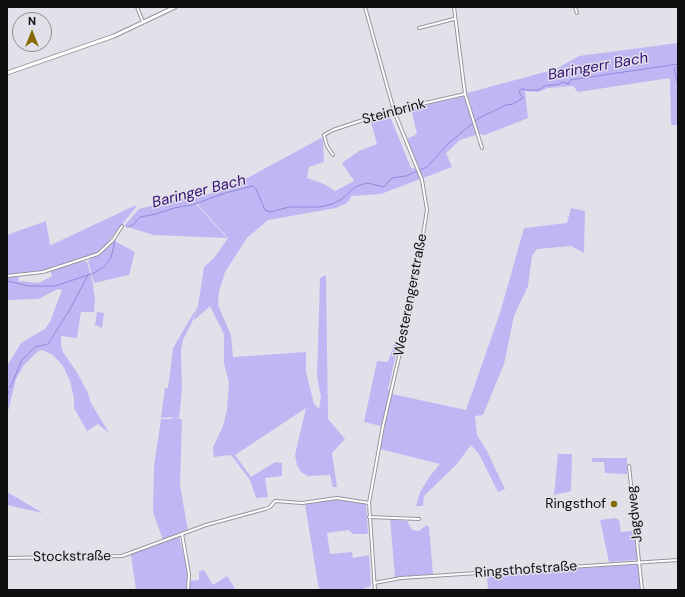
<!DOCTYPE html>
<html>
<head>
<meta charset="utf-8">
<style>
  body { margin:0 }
  #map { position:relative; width:685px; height:597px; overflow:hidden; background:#e2e1ea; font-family:"DM Sans",sans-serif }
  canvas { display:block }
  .frame { position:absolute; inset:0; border:8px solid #0e0e11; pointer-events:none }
  .north { position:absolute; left:12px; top:12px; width:40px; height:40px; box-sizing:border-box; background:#e2e1ea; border:1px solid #8d8d93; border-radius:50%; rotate:0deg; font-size:11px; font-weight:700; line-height:16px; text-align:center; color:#0e0e11 }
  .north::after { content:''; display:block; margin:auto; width:14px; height:18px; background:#866b07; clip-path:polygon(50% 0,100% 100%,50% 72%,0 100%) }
</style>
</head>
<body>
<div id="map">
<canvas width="685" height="597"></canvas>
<div class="frame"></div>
<div class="north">N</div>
</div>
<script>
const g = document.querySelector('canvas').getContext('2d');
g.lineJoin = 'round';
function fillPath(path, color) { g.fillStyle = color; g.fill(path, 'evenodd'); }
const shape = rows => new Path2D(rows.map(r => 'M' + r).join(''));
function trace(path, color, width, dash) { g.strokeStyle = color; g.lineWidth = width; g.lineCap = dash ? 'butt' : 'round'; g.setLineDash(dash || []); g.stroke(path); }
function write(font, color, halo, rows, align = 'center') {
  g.font = font + ' "DM Sans",sans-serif'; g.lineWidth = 3; g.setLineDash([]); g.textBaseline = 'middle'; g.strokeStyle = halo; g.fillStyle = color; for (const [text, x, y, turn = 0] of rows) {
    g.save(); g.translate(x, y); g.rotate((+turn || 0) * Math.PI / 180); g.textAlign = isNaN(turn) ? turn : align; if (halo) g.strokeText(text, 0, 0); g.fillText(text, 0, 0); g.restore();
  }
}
fillPath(shape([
  [678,43,678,125,671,125,670,78,578,92,573,86,548,88,538,92,525,91,528,118,485,135,479,134,460,140,446,153,452,167,381,194,352,196,347,203,336,208,268,220,247,238,225,272,219,292,218,305,231,335,233,357,306,352,306,372,314,404,319,409,321,397,317,377,320,278,326,275,328,419,345,439,332,453,337,487,333,487,330,475,308,476,301,472,297,465,295,455,306,408,235,455,251,477,275,462,282,463,282,476,265,478,268,497,256,498,250,480,231,455,214,457,213,447,223,426,227,410,229,382,224,363,224,334,210,306,193,321,198,306,204,267,214,258,228,238,197,204,185,197,209,194,222,187,240,182,321,138,323,139,324,162,309,167,307,178,324,184,335,191,354,181,342,163,359,151,377,144,370,119,389,114,411,168,419,169,407,139,417,134,411,108,466,96,470,107,471,106,467,93,556,69,579,56],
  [184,198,196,204,227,238,154,235,124,226,139,209],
  [134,206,137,206,99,253,38,272,7,275,7,235,46,221,50,245,51,245],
  [571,208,585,211,584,253,571,246,537,249,532,256,528,286,514,316,504,364,483,415,475,416,477,435,487,451,505,489,498,492,479,454,471,445,456,465,424,496,423,506,416,506,420,492,430,476,440,464,380,449,385,427,364,422,377,361,388,362,394,344,398,345,388,390,392,394,466,410,500,313,524,228,567,223],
  [113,240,135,252,129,275,94,283,88,261,103,251],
  [83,261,87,262,92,279,95,300,94,312,81,312,77,338,61,336,61,345,63,352,76,371,88,393,91,403,109,433,98,424,87,431,74,408,74,398,70,381,63,366,53,355,42,350,37,352,24,365,16,379,7,415,7,366,21,343,45,329,50,322,62,290,58,289,38,299,7,300,7,277,19,277,18,281,39,283,52,276,50,270],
  [197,307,192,322,183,340,181,351,182,389,179,418,174,416,182,420,180,485,188,531,163,540,153,512,154,466,161,419,172,419,173,417,161,418,165,388,168,388,173,348],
  [97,312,104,313,102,328,95,325],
  [558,454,572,454,571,491,554,495],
  [592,458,627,458,627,474,605,473,604,462,592,462],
  [7,492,43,513,7,505],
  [332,499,346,500,366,504,368,534,353,534,349,530,327,533,330,554,352,552,353,558,369,555,371,586,360,590,320,590,318,584,305,504],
  [615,518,619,520,621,532,635,531,637,560,609,562,600,520],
  [390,519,407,521,412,530,419,531,427,525,429,527,433,574,395,578],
  [179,536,188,573,186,590,136,590,131,554],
  [638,564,641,590,488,590,487,575],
  [204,570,213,585,227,576,236,590,188,590,189,581,199,580,199,571]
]), '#beb7f4');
trace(shape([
  [678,66,674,69,678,85],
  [127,227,133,225,140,217,156,214,174,208,192,205,225,193,253,186,256,189,265,210,270,212,289,207,320,207,332,204,342,199,355,187,367,183,384,187,392,178,406,176,427,167,448,144,479,118,506,105,513,104,523,98,519,92,522,88,525,90,539,90,544,86,560,84,562,82,569,84,570,80,678,64],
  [92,274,104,267,111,258,115,240],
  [7,281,29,286,55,286,91,274],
  [10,388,22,360,35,347,48,344,69,311,88,275],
  [7,396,9,391]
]), '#9387db', 1);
const minor = shape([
  [137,7,143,22],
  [365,7,394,111,422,180,427,210,413,297,383,426,369,503,375,590],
  [454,7,465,94,482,148],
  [575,7,577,13],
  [419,28,454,19],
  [333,155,327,146,324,135,333,130,390,111,465,94],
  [7,276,43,272,98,254,113,240,122,226],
  [629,466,642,590],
  [369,517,419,519],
  [182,534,189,574,188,590],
  [7,558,122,556,206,525,265,509,270,507,275,501,302,503,337,498,369,503],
  [374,583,401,578,678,560]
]);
const secondary = shape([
  [7,73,114,36,175,7]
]);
trace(minor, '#95959d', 4);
trace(secondary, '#95959d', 5);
trace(minor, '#fff', 2);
trace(secondary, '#fff', 3);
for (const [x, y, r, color] of [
  [614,504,4,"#866b07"]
]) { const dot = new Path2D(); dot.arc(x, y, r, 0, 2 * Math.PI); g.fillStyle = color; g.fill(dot); trace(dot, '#e2e1ea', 1.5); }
write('14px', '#0e0e11', '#e2e1ea', [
  ["Steinbrink",394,112,-15],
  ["Westerengerstraße",411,295,-79],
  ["Jagdweg",635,514,-96],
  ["Stockstraße",72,557,-1],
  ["Ringsthofstraße",526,570,-4]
]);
write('14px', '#0e0e11', '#e2e1ea', [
  ["Ringsthof",606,504]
], 'right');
write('italic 15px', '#310d72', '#e2e1ea', [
  ["Baringerr Bach",598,67,-10],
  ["Baringer Bach",199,192,-14]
]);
</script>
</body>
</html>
